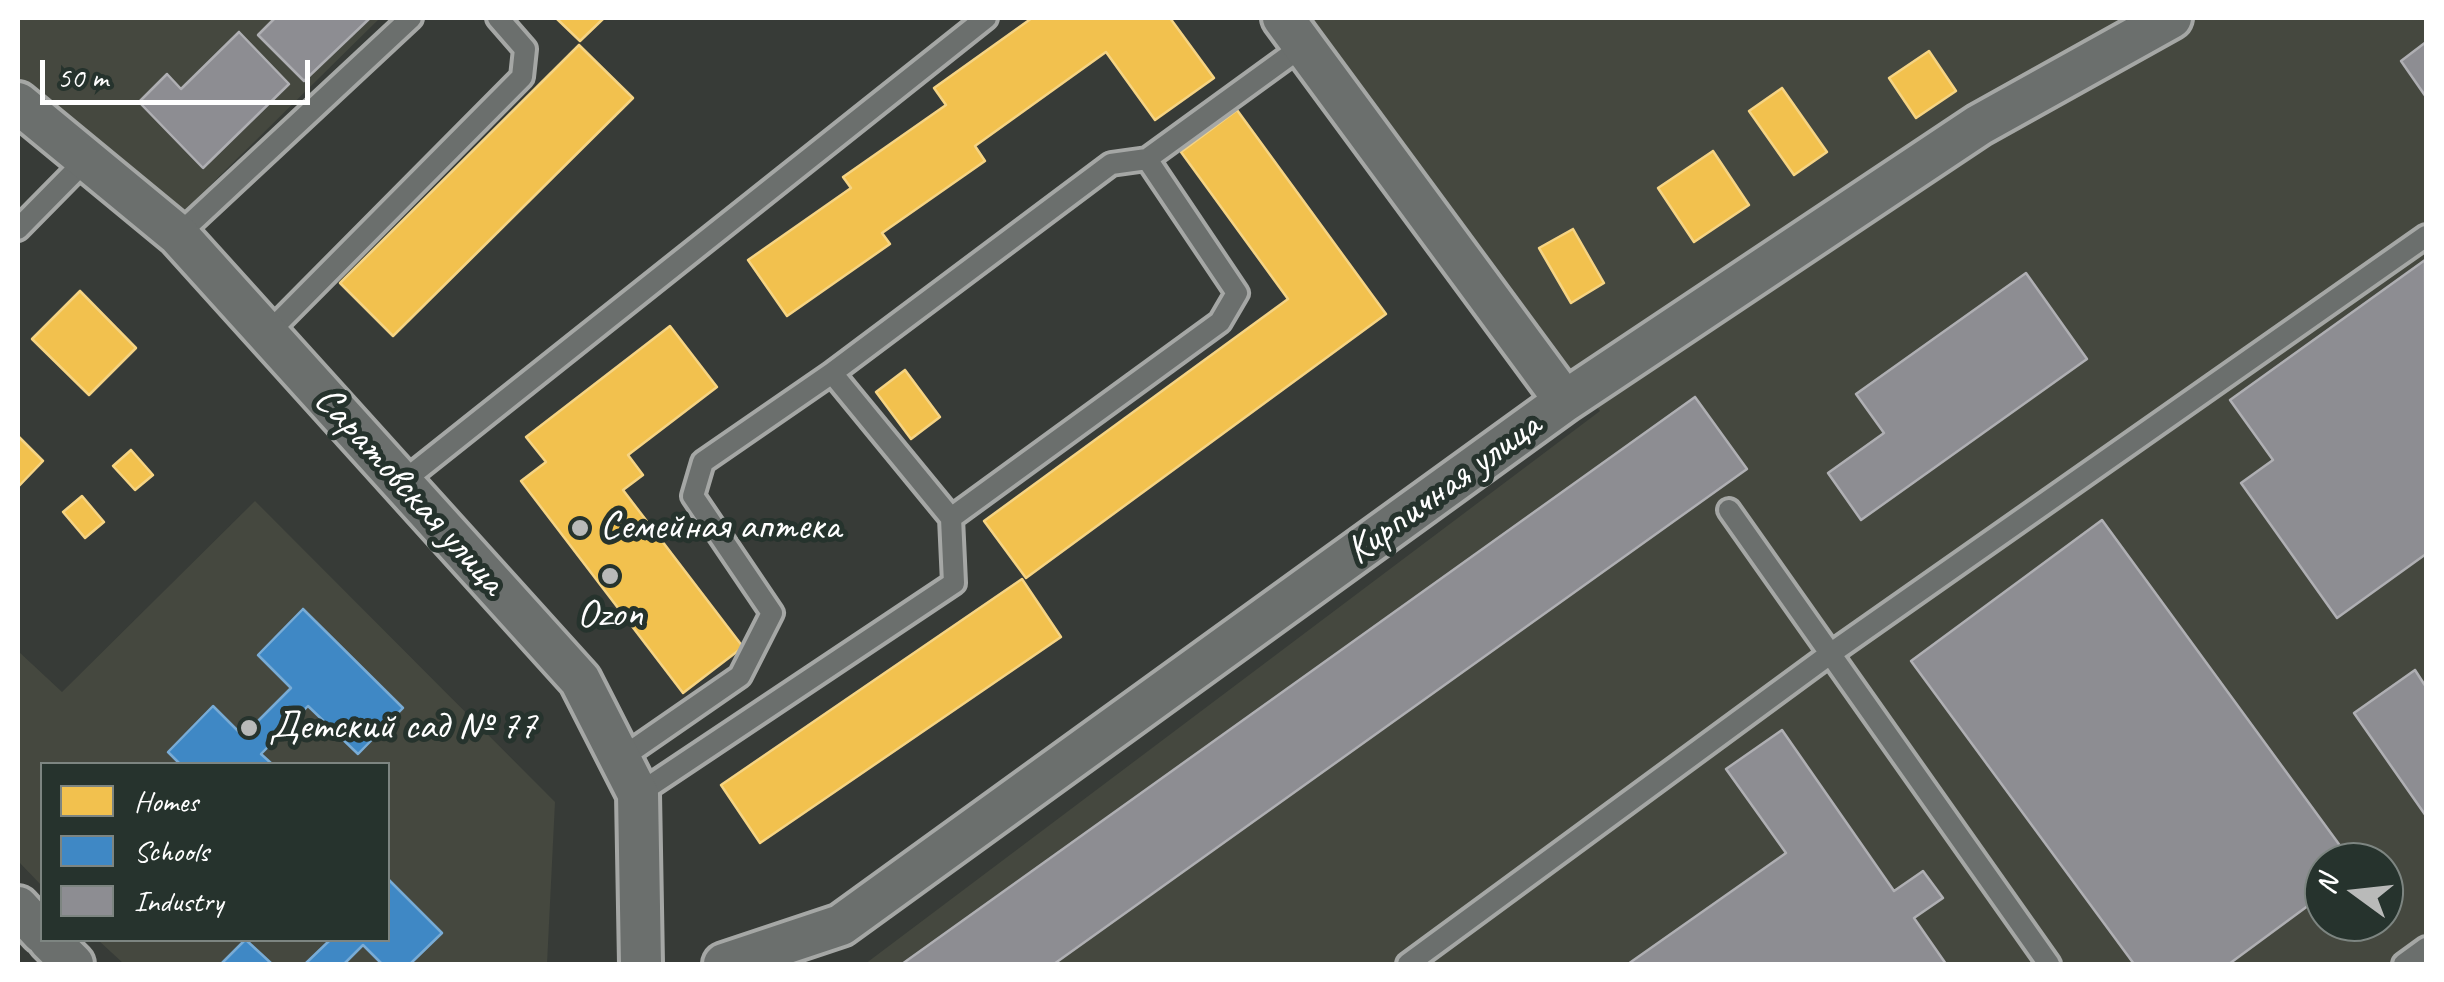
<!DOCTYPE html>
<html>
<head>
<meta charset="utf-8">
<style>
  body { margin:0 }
  #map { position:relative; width:2444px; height:982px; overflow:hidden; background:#373b37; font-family:Caveat,sans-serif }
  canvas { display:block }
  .frame { position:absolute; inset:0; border:20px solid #fff; pointer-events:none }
  .legend { position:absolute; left:40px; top:762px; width:350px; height:180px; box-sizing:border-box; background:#26332d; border:2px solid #7d8581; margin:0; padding:12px 18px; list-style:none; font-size:30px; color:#fff }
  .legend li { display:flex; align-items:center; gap:20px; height:50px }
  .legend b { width:50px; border:2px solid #7d8581 }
  .north { position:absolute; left:2304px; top:842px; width:100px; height:100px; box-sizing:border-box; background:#26332d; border:2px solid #7d8581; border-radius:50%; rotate:285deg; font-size:28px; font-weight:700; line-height:40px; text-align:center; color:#fff }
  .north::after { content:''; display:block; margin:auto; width:35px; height:45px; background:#b9bab9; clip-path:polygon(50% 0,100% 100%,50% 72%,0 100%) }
  .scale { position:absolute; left:40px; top:60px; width:270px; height:45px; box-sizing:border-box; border:5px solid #fff; border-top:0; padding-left:12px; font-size:30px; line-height:35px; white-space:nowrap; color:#fff; -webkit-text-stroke:8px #26332d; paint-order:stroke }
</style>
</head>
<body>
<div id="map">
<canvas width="2444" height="982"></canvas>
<div class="frame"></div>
<ul class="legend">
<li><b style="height:28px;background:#f2c14e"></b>Homes</li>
<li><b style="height:28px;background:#3f88c5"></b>Schools</li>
<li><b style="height:28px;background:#8d8d92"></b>Industry</li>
</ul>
<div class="north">N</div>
<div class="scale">50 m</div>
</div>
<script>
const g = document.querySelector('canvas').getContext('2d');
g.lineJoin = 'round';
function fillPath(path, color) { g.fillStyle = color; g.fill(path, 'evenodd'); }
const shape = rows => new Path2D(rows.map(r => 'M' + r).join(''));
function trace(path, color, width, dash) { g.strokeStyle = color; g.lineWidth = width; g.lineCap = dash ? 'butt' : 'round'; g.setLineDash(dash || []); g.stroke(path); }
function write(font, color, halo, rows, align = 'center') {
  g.font = font + ' Caveat,sans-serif'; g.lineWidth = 10; g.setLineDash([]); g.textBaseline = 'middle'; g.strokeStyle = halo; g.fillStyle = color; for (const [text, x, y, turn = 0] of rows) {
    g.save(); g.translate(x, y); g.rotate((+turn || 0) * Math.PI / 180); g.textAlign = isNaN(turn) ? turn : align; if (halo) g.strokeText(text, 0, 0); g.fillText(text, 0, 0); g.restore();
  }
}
fillPath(shape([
  [18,18,380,18,181,214,18,83],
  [1300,18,2426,18,2426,964,865,964,1600,411],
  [2324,862,2384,862,2384,922,2324,922],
  [255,501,555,802,547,964,124,964,98,940,388,940,388,764,42,764,42,886,18,861,18,651,62,692]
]), '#45483f');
const homes = shape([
  [556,18,604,18,580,41,556,18],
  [1032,18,1170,18,1214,78,1155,120,1106,52,975,146,985,161,882,233,890,244,787,316,748,260,851,188,843,177,946,105,934,88,1032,18],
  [579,45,633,98,393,336,340,283,579,45],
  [1929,51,1956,91,1916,118,1889,78,1929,51],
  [1782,88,1827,152,1794,175,1749,111,1782,88],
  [1237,110,1386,314,1026,578,984,521,1288,299,1181,152,1237,110],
  [1713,151,1749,205,1694,242,1658,188,1713,151],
  [1573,229,1604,283,1571,303,1539,248,1573,229],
  [80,291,136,348,89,395,32,339,80,291],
  [670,326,717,387,628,455,643,475,623,490,743,647,683,693,521,481,546,462,526,437,670,326],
  [905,370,940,417,911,439,876,392,905,370],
  [18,436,43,461,18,487,18,436],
  [131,450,153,475,135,490,113,466,131,450],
  [82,496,104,522,85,538,63,512,82,496],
  [1022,579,1061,637,760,843,721,785,1022,579]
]);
fillPath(homes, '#f2c14e');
trace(homes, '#f6d483', 2.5);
const schools = shape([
  [303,609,403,708,358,754,308,706,261,754,272,764,180,764,168,752,213,706,243,736,291,688,258,655,303,609],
  [388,879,442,933,410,964,382,964,363,945,344,964,305,964,330,940,388,940,388,879],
  [246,940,272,964,221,964,245,940,246,940]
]);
fillPath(schools, '#3f88c5');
trace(schools, '#79acd6', 2.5);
const industry = shape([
  [275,18,370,18,304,81,258,35,275,18],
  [239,32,289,84,203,168,139,102,167,74,181,89,239,32],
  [2426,42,2426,97,2401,61,2426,42],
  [2425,260,2426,554,2337,618,2241,483,2273,460,2230,400,2425,260],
  [2026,273,2087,359,1861,520,1828,473,1884,433,1856,394,2026,273],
  [1695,397,1747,469,1054,964,902,964,1695,397],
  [2102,520,2352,862,2324,862,2324,894,2229,964,2134,964,1911,661,2102,520],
  [2415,670,2426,687,2426,816,2354,713,2415,670],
  [1782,730,1894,891,1923,871,1943,898,1914,918,1946,964,1628,964,1786,853,1726,769,1782,730]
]);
fillPath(industry, '#8d8d92');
trace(industry, '#afafb3', 2.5);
const lane = shape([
  [1147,159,1304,45],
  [18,229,86,160],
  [178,235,411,18],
  [267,334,522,77,525,49,498,18],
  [401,483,986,18],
  [1729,510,2049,964],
  [620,759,740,676,772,613,693,496,703,462,832,373],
  [638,794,954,583,951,518,832,373,1111,164,1147,159,1237,293,1220,322,951,518],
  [1408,964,1830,654,2426,236],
  [2404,964,2426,948]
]);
const street = shape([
  [1283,18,1565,401],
  [18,103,178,235,580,680,638,794,641,964],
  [18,907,42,933],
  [49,940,73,964],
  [724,964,841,925,1565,401,1979,125,2171,18]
]);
trace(lane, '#a5a7a5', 28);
trace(street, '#a5a7a5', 48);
trace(lane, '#6b6f6d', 20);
trace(street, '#6b6f6d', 40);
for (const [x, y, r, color] of [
  [580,528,10,"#b9bab9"],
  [610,576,10,"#b9bab9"],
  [249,728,10,"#b9bab9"]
]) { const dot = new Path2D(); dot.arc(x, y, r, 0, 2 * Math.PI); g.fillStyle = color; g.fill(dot); trace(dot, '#26332d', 4); }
write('40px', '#fff', '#26332d', [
  ["Кирпичная улица",1444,489,-36],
  ["Саратовская улица",409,491,48]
]);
write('40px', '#fff', '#26332d', [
  ["Семейная аптека",600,528],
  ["Ozon",610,616,"center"],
  ["Детский сад № 77",269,728]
], 'left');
</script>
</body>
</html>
